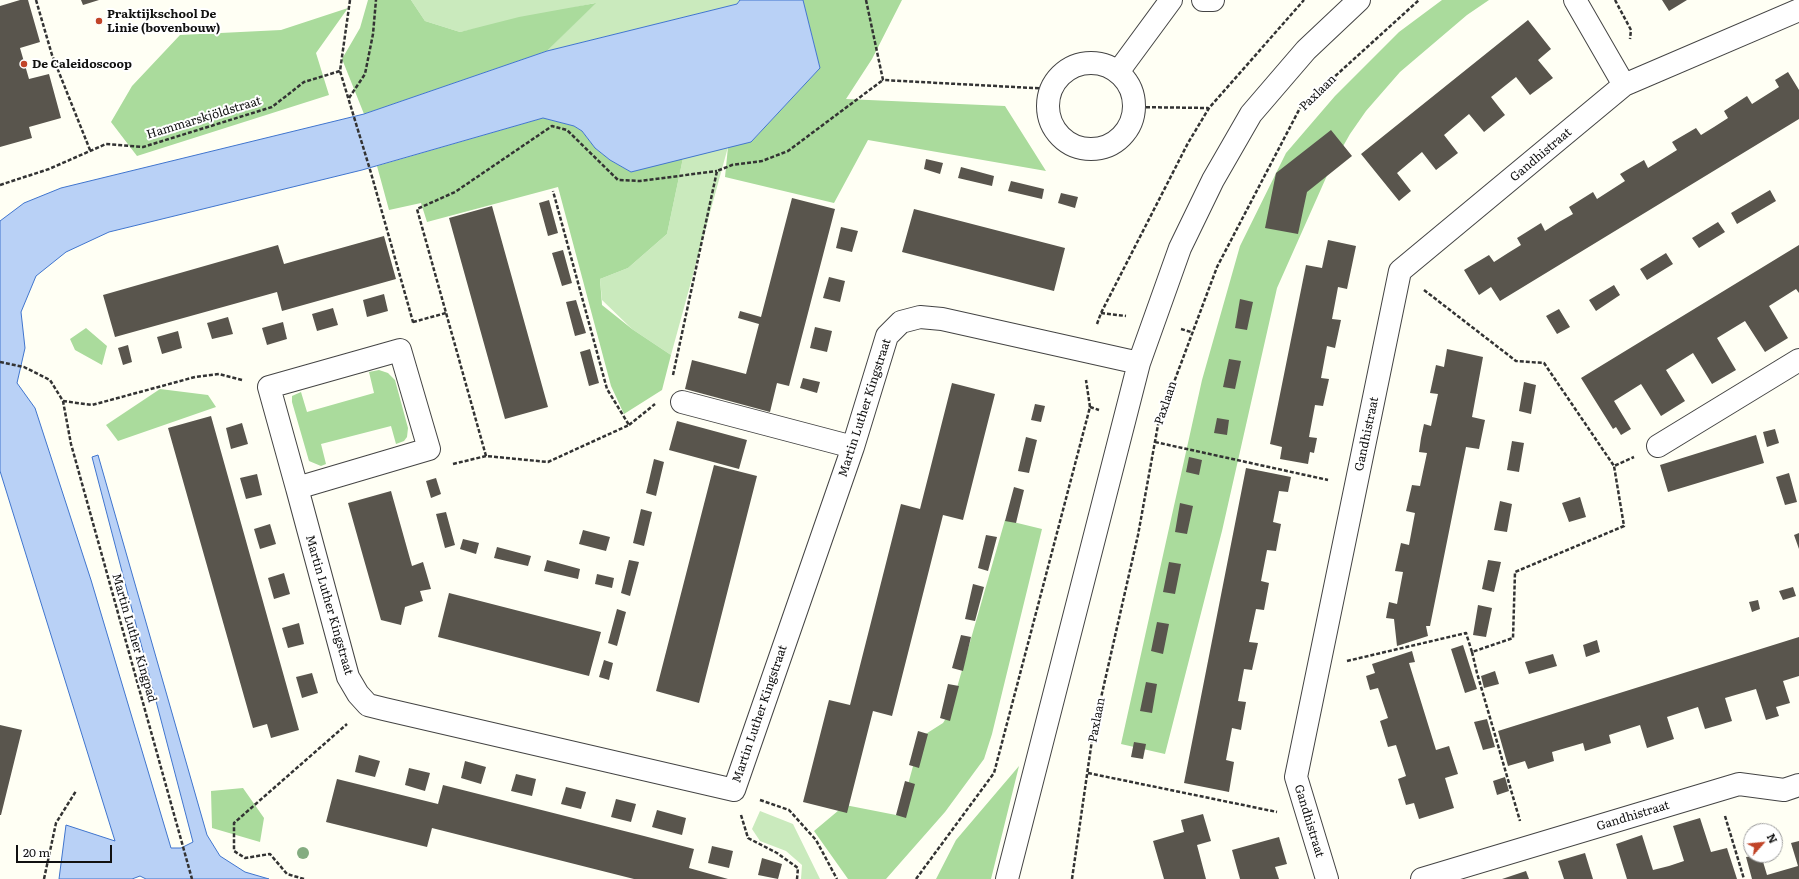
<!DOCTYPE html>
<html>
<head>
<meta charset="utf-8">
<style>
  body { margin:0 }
  #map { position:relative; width:1799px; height:879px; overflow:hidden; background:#fffff4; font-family:Literata,serif }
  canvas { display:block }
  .north { position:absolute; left:1743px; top:823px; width:40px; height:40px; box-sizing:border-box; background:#fff; border:1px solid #a0a0a0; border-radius:50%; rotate:63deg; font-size:11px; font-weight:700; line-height:16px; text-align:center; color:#111 }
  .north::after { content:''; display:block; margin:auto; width:14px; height:18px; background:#c14428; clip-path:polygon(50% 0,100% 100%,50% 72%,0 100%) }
  .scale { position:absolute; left:16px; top:845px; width:96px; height:18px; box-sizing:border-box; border:2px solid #111; border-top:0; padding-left:5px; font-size:12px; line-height:14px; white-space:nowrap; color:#111; -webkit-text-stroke:3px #fff; paint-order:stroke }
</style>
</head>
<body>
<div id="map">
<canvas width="1799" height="879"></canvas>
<div class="north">N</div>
<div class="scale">20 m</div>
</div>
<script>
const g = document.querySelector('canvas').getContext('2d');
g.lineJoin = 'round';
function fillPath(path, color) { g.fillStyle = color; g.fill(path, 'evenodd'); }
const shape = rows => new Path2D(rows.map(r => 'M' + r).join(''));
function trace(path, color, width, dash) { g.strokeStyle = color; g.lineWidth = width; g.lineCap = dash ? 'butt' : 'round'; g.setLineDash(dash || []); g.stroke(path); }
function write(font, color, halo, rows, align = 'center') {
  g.font = font + ' Literata,serif'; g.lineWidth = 4; g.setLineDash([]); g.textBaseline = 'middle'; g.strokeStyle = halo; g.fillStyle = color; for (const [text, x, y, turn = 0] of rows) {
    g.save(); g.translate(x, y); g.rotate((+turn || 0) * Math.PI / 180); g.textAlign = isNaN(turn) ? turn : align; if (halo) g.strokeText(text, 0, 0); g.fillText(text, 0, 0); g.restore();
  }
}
fillPath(shape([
  [411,0,740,0,737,4,547,51,595,3,460,32,425,21],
  [728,147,671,355,632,329,602,300,600,279,628,268,667,234,683,158],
  [760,811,793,824,820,879,801,879,802,865,786,851,760,841,752,829]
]), '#caeabd');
fillPath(shape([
  [368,0,411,0,425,21,460,32,519,17,596,3,547,51,364,114,342,59,360,28],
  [803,0,902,0,872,59,846,99,1005,106,1046,171,868,140,834,203,725,177,728,147,751,142,820,68],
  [1442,0,1489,0,1467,15,1400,72,1366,111,1350,134,1329,171,1277,288,1222,531,1165,754,1121,744,1202,380,1240,246,1286,153,1335,96,1399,32],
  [348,8,316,53,329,95,137,156,111,122,132,86,180,35,281,30],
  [543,118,574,126,582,131,595,148,610,160,631,172,683,158,667,234,628,268,600,279,602,305,632,329,671,355,662,390,624,414,611,386,558,187,427,222,421,203,389,210,377,166],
  [86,328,107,346,102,365,75,350,70,339],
  [379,370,388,373,395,380,408,428,407,437,404,441,396,444,391,426,321,444,326,464,321,466,309,461,292,402,292,396,301,392,307,412,374,393,369,372],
  [160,389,208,395,216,407,118,441,106,425],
  [1005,520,1042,529,992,734,984,759,945,812,886,879,848,879,814,831,845,805,896,815,901,810,921,737,943,723,950,712],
  [1019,766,991,879,936,879,956,840],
  [243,788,264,818,260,842,212,828,211,791]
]), '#aadb9c');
const water = shape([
  [740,0,803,0,820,68,751,142,631,172,610,160,595,148,582,131,574,126,543,118,362,170,109,232,66,252,36,276,21,312,25,348,17,383,35,408,91,580,171,848,181,848,193,842,92,457,98,455,207,835,220,856,245,872,269,879,146,879,140,876,132,879,59,879,66,825,115,841,0,471,0,221,24,203,61,188,364,114,547,51,737,4,740,0]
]);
fillPath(water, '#b9d1f6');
trace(water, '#4075cd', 1);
fillPath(shape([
  [20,0,28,0,40,42,20,48,29,79,49,74,61,118,29,127,32,138,0,147,0,6],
  [81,0,99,0,83,5],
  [1662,0,1687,0,1669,11],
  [1528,20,1551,49,1538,60,1553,78,1530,95,1516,77,1491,97,1505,115,1484,132,1469,114,1456,125,1444,135,1458,153,1436,170,1422,152,1397,173,1411,191,1399,201,1361,154],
  [1788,72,1799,90,1799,119,1500,301,1491,287,1479,295,1464,270,1489,255,1494,262,1508,253,1521,245,1517,238,1541,223,1545,231,1559,222,1573,214,1569,207,1593,192,1597,199,1625,181,1620,174,1644,160,1648,168,1677,150,1672,142,1696,128,1701,135,1714,127,1728,118,1724,111,1747,96,1752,104,1779,87,1775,80],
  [1331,130,1352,156,1307,192,1298,234,1265,228,1276,173],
  [926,159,943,163,940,174,924,169],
  [961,167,994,176,992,186,958,178],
  [1011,181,1044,189,1042,199,1008,191],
  [1770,190,1776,201,1737,224,1731,213],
  [1061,193,1078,197,1075,208,1058,203],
  [792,198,835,209,789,386,777,383,770,412,685,389,692,360,746,374,759,324,738,318,740,311,761,317],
  [549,200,558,233,548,236,539,203],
  [492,206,548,407,505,419,449,218],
  [914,209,1065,248,1054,291,902,252],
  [1718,222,1725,232,1699,248,1692,238],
  [841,227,858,231,852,252,836,248],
  [384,236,396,279,282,311,277,292,115,337,103,295,278,245,284,264],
  [1328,240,1356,246,1347,289,1338,287,1332,319,1341,320,1335,348,1327,346,1321,378,1329,379,1323,406,1315,405,1309,437,1317,438,1314,453,1310,452,1308,464,1280,459,1282,447,1270,444,1306,265,1322,268],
  [1799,245,1799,293,1796,289,1769,306,1788,338,1765,352,1745,321,1717,338,1736,370,1712,384,1693,353,1666,370,1685,401,1661,416,1641,384,1614,401,1631,429,1621,435,1616,427,1613,429,1581,378],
  [563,250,572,283,562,286,552,253],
  [1666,253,1673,264,1647,280,1640,269],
  [829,277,845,281,840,302,823,298],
  [1614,285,1620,295,1596,311,1589,300],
  [384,294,388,311,367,317,363,300],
  [1240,299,1253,302,1247,330,1235,328],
  [576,300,586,333,575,336,566,302],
  [333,308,338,325,317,331,312,314],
  [1559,309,1570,327,1557,334,1546,316],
  [228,317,233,334,212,339,207,323],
  [283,322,287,339,267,345,262,328],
  [815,327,832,331,827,352,810,348],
  [178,331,182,348,162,354,157,337],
  [128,345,132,362,123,365,118,348],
  [590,349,599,383,589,386,580,352],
  [1447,349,1483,357,1472,417,1485,420,1479,449,1466,447,1430,626,1426,626,1428,636,1397,646,1394,619,1386,618,1389,602,1397,604,1403,572,1395,571,1401,543,1409,545,1415,513,1406,511,1412,485,1420,486,1427,453,1419,452,1421,438,1424,424,1431,426,1438,394,1430,393,1436,365,1444,367],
  [1229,359,1241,361,1235,389,1223,387],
  [803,378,820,382,817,393,800,388],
  [1524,382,1536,385,1531,414,1519,411],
  [952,383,995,394,963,520,943,515,892,716,873,711,847,813,803,802,829,700,850,705,901,504,920,509],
  [1035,404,1045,406,1041,422,1031,420],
  [211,416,299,730,271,738,267,724,253,728,168,428],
  [1217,418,1229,420,1227,435,1214,433],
  [677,421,747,440,739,469,669,450],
  [242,423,248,444,231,449,226,428],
  [1775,429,1779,443,1767,447,1763,432],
  [1756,435,1764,463,1668,492,1660,465],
  [1026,437,1037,440,1029,473,1018,471],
  [1512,441,1524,443,1519,472,1507,470],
  [1189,457,1202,460,1199,475,1186,472],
  [654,459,664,462,656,496,646,493],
  [714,465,757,476,699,703,656,691],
  [1246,468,1291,477,1288,492,1279,491,1273,522,1281,524,1276,551,1267,550,1261,581,1269,583,1264,610,1256,609,1249,642,1258,643,1252,670,1244,669,1238,701,1246,702,1241,730,1232,728,1226,760,1234,762,1229,792,1184,783],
  [1789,473,1797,502,1785,505,1776,477],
  [257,474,262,495,246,499,240,478],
  [436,478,441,494,431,498,426,481],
  [1014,487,1024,490,1016,523,1005,521],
  [391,491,412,566,423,562,431,589,420,591,423,601,405,607,401,625,381,620,348,503],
  [1580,497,1586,517,1569,522,1562,503],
  [1500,501,1512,504,1507,532,1494,530],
  [1180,503,1193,506,1187,534,1175,532],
  [641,509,652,512,644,546,633,543],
  [446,512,455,545,445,548,436,514],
  [270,524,276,544,260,549,254,529],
  [583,530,610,537,606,551,579,544],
  [1799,533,1799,549,1794,535],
  [986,535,997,537,988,571,978,568],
  [463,539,479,543,476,554,460,549],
  [497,547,531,556,528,566,494,558],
  [547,560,580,569,578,579,544,571],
  [629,560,639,562,630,596,621,593],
  [1488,560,1501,562,1494,592,1482,589],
  [1169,562,1181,564,1175,594,1163,592],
  [284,573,290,594,274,599,268,578],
  [597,574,614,578,612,588,595,584],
  [973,584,984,587,975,621,965,619],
  [1793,587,1796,596,1783,600,1779,591],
  [449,593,601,632,589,676,438,637],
  [1758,600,1760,609,1752,612,1749,602],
  [1478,605,1492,608,1486,637,1473,635],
  [617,609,626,612,617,646,608,643],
  [1157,622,1169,624,1163,654,1151,651],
  [299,623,304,644,288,648,282,628],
  [961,635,971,637,963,671,952,668],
  [1799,637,1799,676,1783,681,1790,703,1776,707,1779,716,1766,720,1756,689,1725,698,1732,721,1719,725,1705,729,1698,707,1667,717,1674,739,1647,748,1640,725,1609,735,1611,743,1585,751,1583,743,1552,752,1554,761,1528,769,1525,761,1508,766,1498,731],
  [1597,640,1600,652,1586,657,1583,645],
  [1463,645,1477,689,1465,693,1451,649],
  [1412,651,1415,662,1409,663,1436,750,1449,746,1458,774,1445,778,1454,808,1419,819,1414,803,1406,805,1398,779,1406,776,1396,745,1388,747,1380,721,1388,718,1378,688,1370,690,1366,676,1375,673,1372,664],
  [1553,654,1557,666,1529,674,1525,662],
  [604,660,613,663,609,680,599,677],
  [1495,671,1499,684,1484,688,1481,676],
  [312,673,318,693,302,698,296,677],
  [1146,682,1157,684,1152,713,1140,711],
  [948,684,959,686,950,721,940,718],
  [1487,719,1495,747,1483,750,1474,722],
  [0,725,22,730,1,815,0,815],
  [918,731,928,734,919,768,909,765],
  [1134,742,1146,744,1143,759,1131,757],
  [359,755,380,761,375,777,355,772],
  [465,761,486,767,481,784,461,778],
  [409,768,430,773,425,791,405,785],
  [516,774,536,779,532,796,511,791],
  [1505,777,1509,791,1497,795,1493,781],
  [337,779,438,804,443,785,644,836,694,849,689,868,728,879,634,879,432,828,427,847,326,822],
  [905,781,915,784,906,818,896,815],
  [566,787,586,792,581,809,561,804],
  [616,799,636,804,631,822,611,817],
  [657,810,686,818,682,835,652,827],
  [1203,814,1211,841,1197,845,1206,879,1164,879,1153,841,1184,832,1181,820],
  [1700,818,1711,852,1727,848,1737,879,1627,879,1616,844,1642,835,1653,870,1669,866,1684,861,1673,826],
  [1279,837,1287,864,1275,867,1279,879,1240,879,1232,850],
  [1799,841,1799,879,1752,879,1746,857,1761,855,1767,875,1798,866,1791,843],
  [712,846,733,851,729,868,708,863],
  [1585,853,1593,879,1564,879,1558,861],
  [762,858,782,864,778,879,758,875],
  [1526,871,1529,879,1502,879]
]), '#59554d');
const minor = shape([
  [1203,0,1213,0],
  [1575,0,1624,85],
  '1048 106a43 43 0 1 1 86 0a43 43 0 1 1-86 0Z',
  [1118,72,1171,0],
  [682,402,853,447],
  [1658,446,1799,360],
  [297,488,269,387,400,350,429,449,297,488,348,677,358,694,368,705,384,709,734,790,853,447,887,336,901,322,920,317,942,319,1139,363],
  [1007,879,1139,363,1180,248,1213,180,1251,114,1306,50,1359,0],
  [1327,879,1296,777,1400,271,1624,85,1799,10],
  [1422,879,1739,784,1784,790,1799,785]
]);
trace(minor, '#444', 24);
trace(shape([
  [36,0,52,55,90,150],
  [350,0,340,71,371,173,413,322,412,324],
  [866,0,883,80,1052,89],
  [1615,0,1631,30,1630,39],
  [349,98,365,74,373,34,376,0],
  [1134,107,1208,108],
  [0,185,49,169,106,144,143,147,272,107,304,82,340,71],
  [1424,290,1516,361,1544,363,1614,466,1634,457],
  [1101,313,1126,316],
  [413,322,446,313],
  [1097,324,1101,313,1188,143,1209,108,1304,0],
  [1181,329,1191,332],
  [0,362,24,367,50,380,63,401,71,444,192,879],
  [673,375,717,171,732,165,762,161,788,151,883,80],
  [63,401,92,405,195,377,219,374,242,380],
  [1090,407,1099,410],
  [629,425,655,404],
  [1155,442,1328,480],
  [486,456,417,209,455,192,552,126,567,130,618,180,640,181,717,171],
  [453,464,486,456,548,462,629,425,607,389,553,191],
  [1472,652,1477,673,1520,821],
  [1347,661,1466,633,1472,652,1513,638,1515,572,1624,526,1614,466],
  [1088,773,1277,812],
  [760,800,789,810,816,840,837,879],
  [741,815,748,838,777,853,798,868,797,879],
  [1725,816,1744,879],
  [44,879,56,823,76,791],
  [304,879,287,874,270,854,245,858,234,851,234,823,347,724],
  [916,879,994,773,1090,407,1086,380],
  [1072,879,1093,733,1138,535,1158,425,1217,267,1300,108,1419,0]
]), '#333', 2.5, [4, 2]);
trace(minor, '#fff', 22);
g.fillStyle = '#84ac80';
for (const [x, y] of [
  [303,853]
]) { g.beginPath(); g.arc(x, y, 6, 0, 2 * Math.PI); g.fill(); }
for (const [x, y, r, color] of [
  [99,21,4,"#c14428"],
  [24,64,4,"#c14428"]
]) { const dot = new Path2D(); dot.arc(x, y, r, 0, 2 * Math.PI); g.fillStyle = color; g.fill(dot); trace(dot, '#fff', 1.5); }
write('bold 12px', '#111', '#fff', [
  ["Praktijkschool De",107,14],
  ["Linie (bovenbouw)",107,28],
  ["De Caleidoscoop",32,64]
], 'left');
write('12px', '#111', '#fff', [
  ["Paxlaan",1318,93,-44],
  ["Hammarskjöldstraat",204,118,-17],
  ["Gandhistraat",1541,155,-40],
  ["Paxlaan",1166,403,-71],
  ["Martin Luther Kingstraat",865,408,-72],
  ["Gandhistraat",1367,434,-78],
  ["Martin Luther Kingstraat",329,605,74],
  ["Martin Luther Kingpad",134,638,74],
  ["Martin Luther Kingstraat",760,714,-71],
  ["Paxlaan",1097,720,-79],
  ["Gandhistraat",1633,816,-17],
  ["Gandhistraat",1309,821,73]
]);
</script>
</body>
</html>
